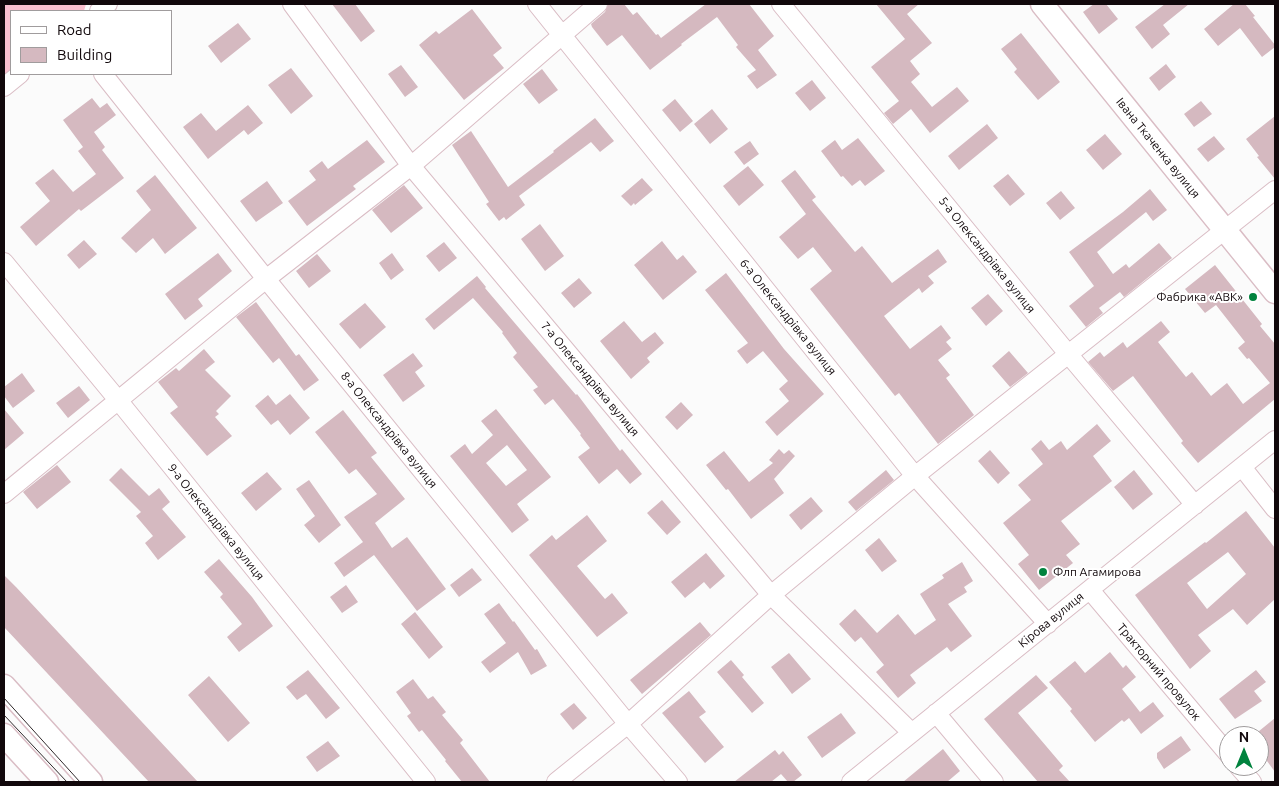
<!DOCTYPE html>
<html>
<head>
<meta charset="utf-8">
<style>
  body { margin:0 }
  #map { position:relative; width:1279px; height:786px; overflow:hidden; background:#fbfbfb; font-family:Ubuntu,sans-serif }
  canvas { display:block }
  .frame { position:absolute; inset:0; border:5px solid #11080b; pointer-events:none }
  .legend { position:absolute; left:10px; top:10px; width:162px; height:65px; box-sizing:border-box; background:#fff; border:1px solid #a09c9d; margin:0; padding:6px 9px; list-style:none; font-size:15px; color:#11080b }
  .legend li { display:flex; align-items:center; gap:10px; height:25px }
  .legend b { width:25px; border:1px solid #a09c9d }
  .north { position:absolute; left:1219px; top:726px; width:50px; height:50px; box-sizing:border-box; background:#fff; border:1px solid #a09c9d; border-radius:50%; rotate:0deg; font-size:14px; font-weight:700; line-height:20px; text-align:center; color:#11080b }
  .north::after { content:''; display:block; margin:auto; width:18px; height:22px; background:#01833e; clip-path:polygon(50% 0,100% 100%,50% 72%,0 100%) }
</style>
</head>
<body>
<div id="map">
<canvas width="1279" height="786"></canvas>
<div class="frame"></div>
<ul class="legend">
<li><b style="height:6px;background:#fff"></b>Road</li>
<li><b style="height:14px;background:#d5b9c0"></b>Building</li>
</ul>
<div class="north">N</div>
</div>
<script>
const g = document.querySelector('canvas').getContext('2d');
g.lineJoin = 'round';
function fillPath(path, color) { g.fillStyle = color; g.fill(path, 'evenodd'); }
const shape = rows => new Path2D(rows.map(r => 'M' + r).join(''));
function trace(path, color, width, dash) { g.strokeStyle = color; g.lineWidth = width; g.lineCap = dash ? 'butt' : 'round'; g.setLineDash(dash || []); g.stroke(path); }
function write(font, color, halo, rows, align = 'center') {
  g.font = font + ' Ubuntu,sans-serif'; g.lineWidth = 4; g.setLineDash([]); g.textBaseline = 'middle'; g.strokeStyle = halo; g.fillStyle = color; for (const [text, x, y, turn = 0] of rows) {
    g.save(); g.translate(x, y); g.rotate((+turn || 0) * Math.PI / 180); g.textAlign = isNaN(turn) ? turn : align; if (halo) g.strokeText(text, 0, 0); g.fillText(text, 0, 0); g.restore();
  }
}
fillPath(shape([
  [4,4,86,4,84,11,11,11,11,72,4,77]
]), '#fbbfcf');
fillPath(shape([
  [332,4,355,4,375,31,361,42],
  [608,4,624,4,633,15,637,12,656,35,658,34,661,38,706,4,749,4,774,36,758,50,777,75,757,89,747,76,756,70,736,47,738,45,717,17,681,44,682,45,650,70,622,35,607,46,592,27,591,24,605,12],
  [876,4,919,4,907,14,932,43,910,61,920,74,911,82,932,107,957,87,969,101,930,133,911,109,893,124,884,113,899,101,871,67,905,39],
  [1094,4,1106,4,1118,19,1099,34,1083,12],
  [1165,4,1189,4,1163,25,1170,34,1152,49,1135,27],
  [1234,4,1245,4,1255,16,1253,17,1275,45,1275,47,1262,57,1240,28,1218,46,1204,29],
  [472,9,502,48,493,55,504,68,464,100,419,45,436,31,439,34],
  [238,23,251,39,221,63,208,46],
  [1021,33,1060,82,1038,100,1014,72,1017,69,1001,49],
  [1166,64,1176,77,1159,91,1149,78],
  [401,65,418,87,405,97,388,74],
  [291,68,313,96,291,114,268,85],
  [542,69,558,90,539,104,523,84],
  [812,80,826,98,810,111,795,93],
  [92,98,100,108,107,103,116,115,94,132,105,147,102,150,124,178,81,211,79,209,36,246,20,227,50,201,35,183,53,169,73,192,96,174,78,151,83,147,63,120],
  [675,99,693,121,680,132,662,110],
  [1201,101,1212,114,1194,127,1184,114],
  [248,105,263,123,248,135,244,130,208,159,183,127,201,113,216,131],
  [712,109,728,129,710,144,694,124],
  [1275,116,1275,179,1257,157,1259,156,1246,139],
  [595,118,614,141,600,152,591,142,519,196,525,205,506,220,504,217,499,221,486,204,489,202,452,145,471,131,508,187,554,152,553,151],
  [987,124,998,138,959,170,948,156],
  [1105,134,1122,154,1103,170,1086,150],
  [1214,136,1225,149,1208,162,1197,149],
  [858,138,885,171,865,186,860,180,852,186,843,176,841,177,821,151,835,140,842,150],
  [367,140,385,162,353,186,356,189,307,226,288,201,316,180,309,171,322,161,328,169],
  [750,141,759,154,744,165,734,152],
  [748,166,764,185,739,206,723,186],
  [795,170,816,197,812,200,855,252,862,246,892,283,938,249,947,262,928,276,934,283,922,293,919,288,884,316,910,349,941,325,951,338,946,342,952,349,938,360,950,375,946,378,974,415,938,444,899,393,895,396,810,289,832,271,813,247,798,259,779,237,806,214,781,181],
  [1008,174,1025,194,1010,206,993,186],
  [155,175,197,228,165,254,153,238,136,253,121,238,151,210,136,191],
  [642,178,653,190,635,205,634,203,631,206,621,196],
  [267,181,283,203,256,222,240,201],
  [404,185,423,208,391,233,372,210],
  [1150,189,1167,210,1153,221,1146,212,1097,252,1113,274,1126,264,1129,268,1159,243,1172,258,1124,297,1120,292,1099,308,1103,313,1086,327,1069,306,1094,286,1069,252,1123,212],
  [1061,191,1075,208,1060,220,1046,203],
  [540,224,564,256,545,271,521,239],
  [84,240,97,254,79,269,67,255],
  [662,241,677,260,683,255,697,272,663,300,634,265],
  [444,242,457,258,439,272,426,256],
  [218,253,232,271,198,299,203,306,185,320,165,294],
  [392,253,404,270,391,280,379,263],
  [317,254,331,271,309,288,296,271],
  [1215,265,1262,324,1260,326,1275,344,1275,399,1198,463,1181,443,1183,441,1133,376,1113,391,1088,362,1100,352,1104,357,1123,342,1127,348,1161,321,1170,332,1158,342,1186,377,1192,372,1211,396,1227,383,1243,404,1270,383,1249,358,1247,359,1238,348,1245,342,1216,305,1205,313,1185,289],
  [726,273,784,349,824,394,777,436,765,422,789,401,779,389,788,381,763,351,747,364,737,351,748,343,705,290],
  [477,276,486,287,485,288,576,395,577,394,620,451,622,449,642,474,630,484,617,469,599,484,578,457,590,448,580,435,581,434,553,399,545,405,533,390,538,387,513,357,517,353,502,333,503,332,473,298,434,330,425,319],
  [579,278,592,293,574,308,561,293],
  [988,294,1003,311,986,326,971,308],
  [256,302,296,356,299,354,319,380,304,391,279,358,273,363,236,317],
  [365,303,386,327,360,349,339,324],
  [624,321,642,342,655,332,664,343,647,358,650,362,631,379,600,341],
  [204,349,215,362,205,370,231,396,216,411,219,414,215,417,232,436,207,456,170,413,178,407,158,382,176,368,179,371],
  [1009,351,1028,373,1010,387,992,366],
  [413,353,423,366,415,372,425,386,403,402,383,375],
  [22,373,35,391,13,408,4,396,4,387],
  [79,386,90,400,68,418,56,403],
  [290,394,310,418,290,435,278,420,271,425,255,406,268,395,276,405],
  [681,402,693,415,677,430,665,417],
  [4,409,24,433,4,450],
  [496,409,551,477,517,504,529,520,512,533,450,456,465,444,472,454,493,435,481,421],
  [507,445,527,470,506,486,486,463],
  [343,410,377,453,371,457,405,499,375,523,392,548,407,537,446,589,417,611,374,555,344,577,334,563,363,542,344,517,377,494,356,469,349,474,315,432],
  [1097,424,1111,441,1093,456,1112,481,1061,521,1080,544,1066,555,1073,563,1039,590,1018,564,1029,555,1003,523,1031,500,1018,485,1043,464,1031,449,1041,440,1049,450,1061,441,1067,450],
  [779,449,784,454,789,450,795,456,774,479,784,493,751,519,728,489,726,490,706,465,724,451,749,482,773,463,769,460],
  [990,450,1010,473,998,484,978,461],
  [57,465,71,482,37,509,23,492],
  [121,468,149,496,159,488,170,502,162,509,186,537,158,560,145,543,153,536,136,516,141,512,109,480],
  [886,470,894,480,856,511,848,502],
  [1134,470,1153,494,1133,510,1114,487],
  [267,472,282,489,256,511,241,493],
  [309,480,341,525,319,543,304,525,315,516,296,489],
  [811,497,823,511,801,530,789,515],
  [662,500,681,522,667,535,647,513],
  [1246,511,1275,548,1275,599,1247,625,1233,609,1198,635,1211,651,1190,669,1135,595,1205,542,1206,543],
  [1228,552,1246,574,1207,609,1187,583],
  [587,515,607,541,577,566,605,599,612,593,628,613,597,637,529,555,552,535,556,540],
  [879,538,897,561,882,572,865,550],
  [706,553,725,576,710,589,704,582,685,598,671,582],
  [219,559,252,597,273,626,239,652,227,637,242,624,220,597,223,594,204,572],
  [962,562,973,581,964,587,967,592,948,604,972,636,951,652,947,647,910,675,916,683,898,698,876,672,884,665,861,637,855,642,839,624,855,609,877,633,898,614,915,635,936,620,920,594,944,578,942,575],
  [472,568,482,580,459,597,450,585],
  [4,575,16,587,198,782,149,782,4,627],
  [346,585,358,602,342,613,330,597],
  [499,603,513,622,514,621,535,650,537,649,547,666,531,675,518,652,490,673,481,662,506,643,484,614],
  [415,612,443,647,429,659,401,624],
  [700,622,711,635,642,694,630,680],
  [1110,652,1123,668,1126,665,1136,677,1122,689,1140,712,1153,702,1164,716,1141,734,1129,718,1124,722,1122,720,1095,742,1070,711,1072,709,1049,682,1075,661,1085,673],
  [789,653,811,679,792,694,771,667],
  [731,660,744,675,742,677,764,703,752,713,717,672],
  [308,670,340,708,326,719,306,694,297,700,286,687],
  [1256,670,1266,682,1254,691,1262,701,1235,719,1219,699],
  [1036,675,1048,688,1018,713,1063,766,1059,770,1070,782,1038,782,984,719],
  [209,676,250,723,228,742,188,695],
  [413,679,428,699,433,696,446,712,442,715,463,740,460,743,490,782,462,782,445,761,446,760,422,730,419,732,407,716,411,713,396,692],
  [689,691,706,712,699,717,724,747,705,763,662,713],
  [574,703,587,718,573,730,560,714],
  [841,713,856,733,822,758,807,737],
  [1275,718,1275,772,1259,750,1259,736,1253,736],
  [1181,736,1191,750,1164,769,1157,758,1157,753],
  [328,741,340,756,317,772,306,757],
  [943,749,960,771,947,782,903,782],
  [775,750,779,755,783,751,802,775,793,782,788,782,781,774,771,782,734,782]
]), '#d5b9c0');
const minor = shape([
  [292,4,411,166,771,595,912,733],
  [537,4,915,476,1048,624],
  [781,4,1069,355,1195,505],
  [99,11,108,4],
  [103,74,266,279,628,724,678,782],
  [4,87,20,74],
  [4,262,118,400,426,782],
  [1242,467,1275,509],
  [4,494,266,279,411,166,598,4],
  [1090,590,1229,755],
  [936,713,994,782],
  [1238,766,1252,782],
  [556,782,628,724,771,595,915,476,1275,190],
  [851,782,1275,440]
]);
const major = shape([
  [1042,4,1275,292],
  [4,686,91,782],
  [4,735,47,782]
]);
trace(minor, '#dabdc5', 20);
trace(major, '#dabdc5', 25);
trace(minor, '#fff', 18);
trace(major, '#fff', 22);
trace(shape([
  [4,698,80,782],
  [4,715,67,782]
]), '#312a2c', 1);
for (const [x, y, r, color] of [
  [1253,297,5,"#01833e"],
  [1043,572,5,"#01833e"]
]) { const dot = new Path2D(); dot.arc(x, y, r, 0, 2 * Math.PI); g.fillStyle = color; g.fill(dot); trace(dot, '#fff', 2); }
write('12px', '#11080b', '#fff', [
  ["Івана Ткаченка вулиця",1158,148,51],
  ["5-а Олександрівка вулиця",987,255,51],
  ["6-а Олександрівка вулиця",788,317,51],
  ["7-а Олександрівка вулиця",590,379,50],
  ["8-а Олександрівка вулиця",389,430,51],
  ["9-а Олександрівка вулиця",216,522,51],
  ["Кірова вулиця",1051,620,-39],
  ["Тракторний провулок",1159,672,50]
]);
write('12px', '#11080b', '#fff', [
  ["Фабрика «АВК»",1243,297],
  ["Флп Агамирова",1053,572,"left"]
], 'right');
</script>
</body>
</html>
